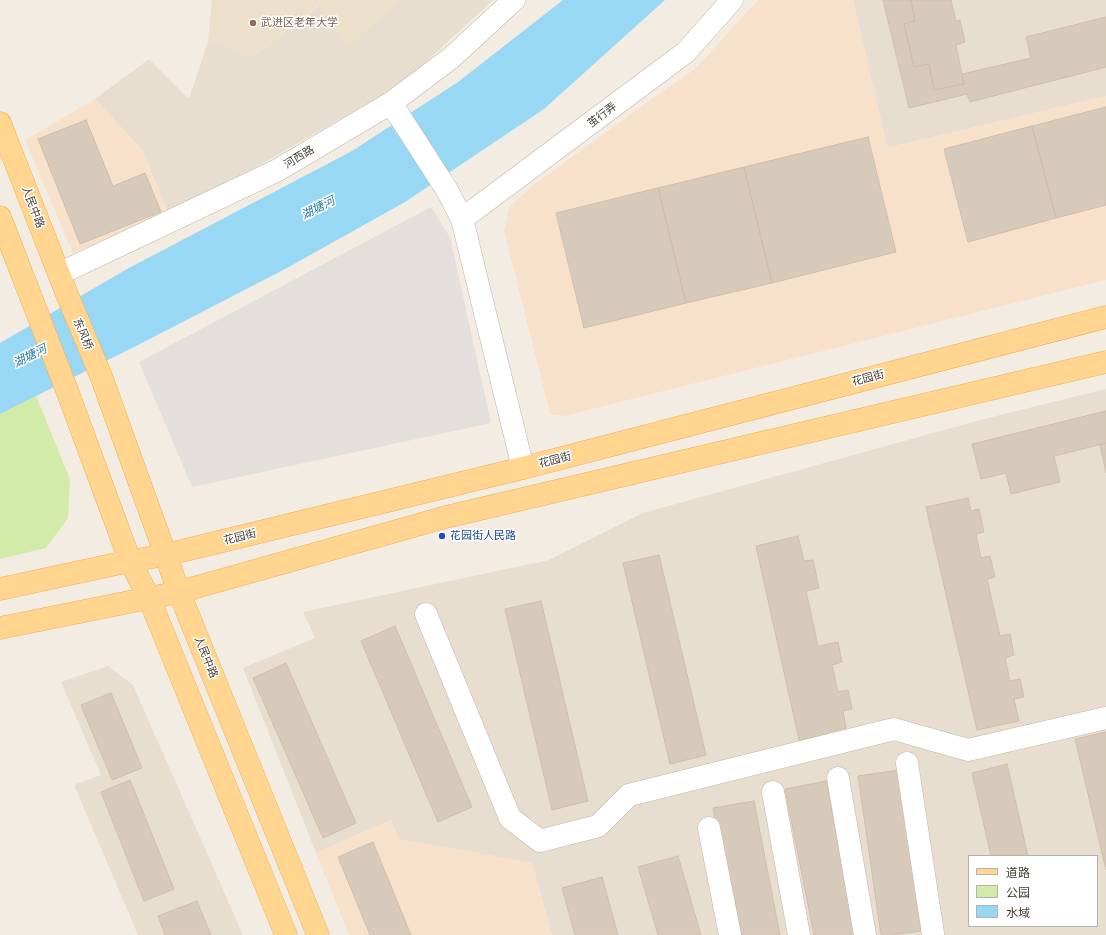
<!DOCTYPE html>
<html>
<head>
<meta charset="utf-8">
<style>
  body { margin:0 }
  #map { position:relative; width:1106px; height:935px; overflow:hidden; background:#f3ece3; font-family:"Asap Condensed","Noto Sans SC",sans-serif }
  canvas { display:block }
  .legend { position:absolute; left:968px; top:855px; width:130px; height:72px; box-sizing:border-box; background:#fff; border:1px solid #b5b1ad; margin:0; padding:5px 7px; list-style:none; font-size:12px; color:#453c33 }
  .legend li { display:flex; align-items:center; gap:8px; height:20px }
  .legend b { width:20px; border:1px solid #b5b1ad }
</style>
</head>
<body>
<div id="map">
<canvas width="1106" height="935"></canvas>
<ul class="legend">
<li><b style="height:5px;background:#ffd590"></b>道路</li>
<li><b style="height:11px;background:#d3eba8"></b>公园</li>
<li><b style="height:11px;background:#99d8f5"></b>水域</li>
</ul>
</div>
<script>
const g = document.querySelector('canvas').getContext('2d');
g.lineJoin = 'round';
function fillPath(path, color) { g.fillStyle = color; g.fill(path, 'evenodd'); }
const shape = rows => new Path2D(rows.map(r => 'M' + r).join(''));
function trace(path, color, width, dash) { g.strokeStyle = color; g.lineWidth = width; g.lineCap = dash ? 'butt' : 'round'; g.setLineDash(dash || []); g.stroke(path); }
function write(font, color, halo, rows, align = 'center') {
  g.font = font + ' "Asap Condensed","Noto Sans SC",sans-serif'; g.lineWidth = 3; g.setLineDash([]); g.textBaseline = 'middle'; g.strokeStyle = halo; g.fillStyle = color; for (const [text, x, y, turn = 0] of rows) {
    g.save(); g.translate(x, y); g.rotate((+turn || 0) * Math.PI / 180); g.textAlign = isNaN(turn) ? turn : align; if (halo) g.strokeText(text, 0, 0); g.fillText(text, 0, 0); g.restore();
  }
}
fillPath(shape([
  [400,0,493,0,403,83,251,170,168,214,143,151,95,99,149,59,189,99,208,41,253,57,319,5,347,46],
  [853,0,1106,0,1106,96,887,148],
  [1106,389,1106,935,552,935,532,863,398,839,391,820,316,853,243,668,315,638,303,612,549,560,643,513,984,419],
  [969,856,1097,856,1097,926,969,926],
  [108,666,133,685,243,935,138,935,74,785,101,775,61,682]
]), '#e7ded0');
fillPath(shape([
  [758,0,853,0,888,148,1106,96,1106,280,564,416,550,414,504,231,509,207,531,187,649,101,695,69],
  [95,99,143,151,168,214,73,253,25,140],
  [391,820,399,839,532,863,552,935,349,935,316,853]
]), '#f7e1cb');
fillPath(shape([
  [212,0,400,0,347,46,318,5,253,57,208,41]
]), '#ede0cb');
fillPath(shape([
  [36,396,70,479,68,518,46,548,0,559,0,414]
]), '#d3eba8');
fillPath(shape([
  [431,207,450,237,491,423,192,487,139,362]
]), '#e3dfdc');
fillPath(shape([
  [563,0,665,0,544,109,405,202,287,268,140,344,0,414,0,343,127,269,352,151,458,82]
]), '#99d8f5');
const building = shape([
  [883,0,911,0,915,21,904,24,914,67,929,64,934,90,964,84,962,74,1031,58,1026,37,1106,17,1106,67,970,102,967,94,909,108,883,0],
  [911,0,951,0,956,21,960,20,965,42,956,45,964,84,934,90,929,64,914,67,904,24,915,21,911,0],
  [1106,107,1106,205,1056,218,1032,126,1106,107],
  [86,120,113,186,145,173,161,212,80,244,38,139,86,120],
  [1032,126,1056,218,968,242,944,149,1032,126],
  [868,137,896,252,772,283,744,167,868,137],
  [744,167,772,283,686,303,658,188,744,167],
  [658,188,686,303,584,328,556,213,658,188],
  [1106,411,1106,443,1054,456,1060,482,1011,494,1006,473,981,479,972,444,1106,411],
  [1106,443,1106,473,1100,445,1106,443],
  [968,498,971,511,979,509,984,532,976,534,981,558,990,556,995,577,987,579,1000,636,1010,634,1014,655,1005,658,1010,681,1020,679,1024,697,1014,699,1019,721,977,730,926,507,968,498],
  [798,536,804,561,813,560,819,588,806,591,818,646,838,642,842,662,832,665,838,692,848,690,852,709,843,711,847,734,800,744,756,546,798,536],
  [659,555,706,755,670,764,623,563,659,555],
  [541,601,588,801,552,810,505,609,541,601],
  [395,626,472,807,438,822,361,641,395,626],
  [286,663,356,823,323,838,253,678,286,663],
  [111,693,142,768,112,780,81,705,111,693],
  [1106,732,1106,870,1075,739,1106,732],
  [1007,764,1028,856,991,856,972,773,1007,764],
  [899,770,922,931,892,935,881,935,858,776,899,770],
  [130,780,174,889,144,901,101,792,130,780],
  [826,781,856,935,814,935,785,789,826,781],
  [754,801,780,935,738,935,713,808,754,801],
  [373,842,411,935,370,935,338,857,373,842],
  [678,856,701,935,658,935,638,867,678,856],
  [602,877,618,935,575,935,562,888,602,877],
  [197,901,211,935,165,935,158,916,197,901]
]);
fillPath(building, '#d8caba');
trace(building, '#d0beaa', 1);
const minor = shape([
  [391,103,447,190,462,219,523,468],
  [462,219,686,52,732,0],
  [59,274,278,170,391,103,451,58,514,0],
  [426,614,510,818,540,841,598,826,629,795,894,729,968,750,1106,718],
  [907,763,933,934],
  [838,778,865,935],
  [773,792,799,935],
  [709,828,730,935]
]);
const major = shape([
  [0,123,66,292,101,376,179,592,318,935],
  [0,217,68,393,130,561,149,598,286,935],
  [0,589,130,561,165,555,523,468,1106,317],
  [0,628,179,592,446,517,1106,362]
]);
trace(minor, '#c2b6a8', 23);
trace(major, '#ecb158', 23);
trace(minor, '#fff', 22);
trace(major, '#ffd590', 22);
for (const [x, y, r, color] of [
  [253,23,4,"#8d6e63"],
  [442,536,4,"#1a4fb4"]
]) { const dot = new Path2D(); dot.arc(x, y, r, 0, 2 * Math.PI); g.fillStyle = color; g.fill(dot); trace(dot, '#fff', 1.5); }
write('11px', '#785e54', '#fff', [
  ["武进区老年大学",261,23]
], 'left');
write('11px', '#453c33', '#fff', [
  ["茧行弄",602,115,-37],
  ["河西路",299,157,-31],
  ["人民中路",33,207,69],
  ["东风桥",83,334,67],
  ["花园街",868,378,-15],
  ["花园街",555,460,-15],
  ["花园街",240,537,-14],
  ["人民中路",206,657,68]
]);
write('11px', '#164399', '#fff', [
  ["花园街人民路",450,536]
], 'left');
write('italic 12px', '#237ba7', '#fff', [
  ["湖塘河",318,208,-27],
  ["湖塘河",30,356,-27]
]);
</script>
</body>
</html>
